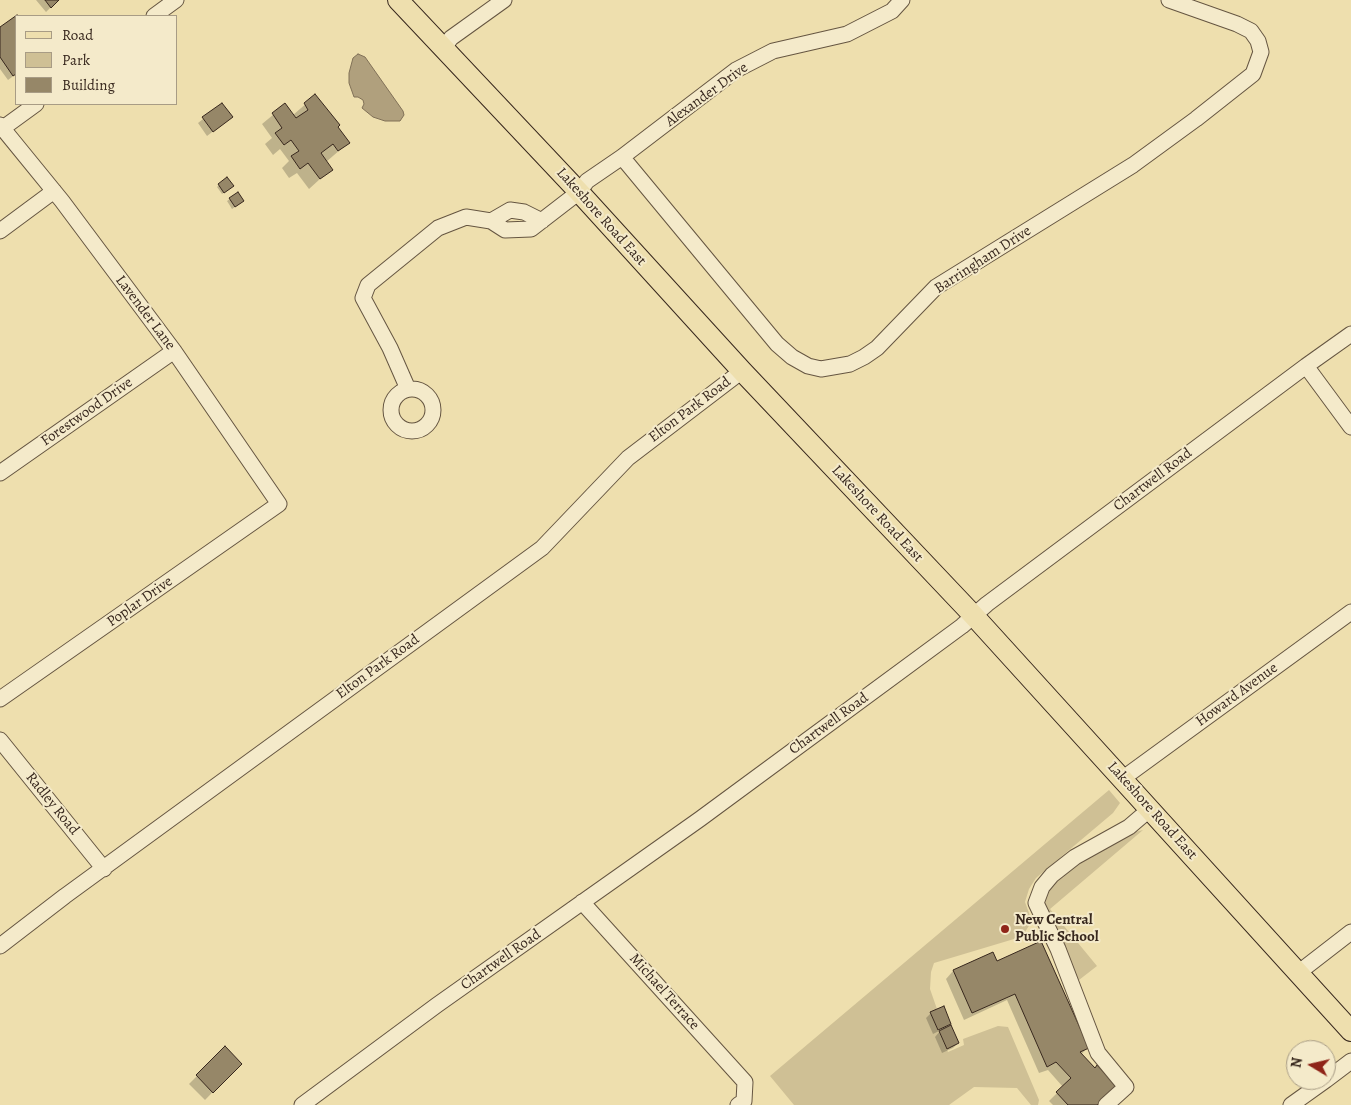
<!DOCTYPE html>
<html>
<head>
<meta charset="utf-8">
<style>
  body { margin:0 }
  #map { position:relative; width:1351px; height:1105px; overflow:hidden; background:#eedfae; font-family:Alegreya,serif }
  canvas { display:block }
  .legend { position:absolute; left:15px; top:15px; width:162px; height:90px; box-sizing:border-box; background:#f4eaca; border:1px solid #a89c85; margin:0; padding:6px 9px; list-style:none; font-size:15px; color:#37271d }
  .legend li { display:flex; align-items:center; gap:10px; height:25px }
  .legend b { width:25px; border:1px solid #a89c85 }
  .north { position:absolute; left:1286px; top:1040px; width:50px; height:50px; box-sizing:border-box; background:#f4eaca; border:1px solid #a89c85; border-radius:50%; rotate:279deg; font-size:14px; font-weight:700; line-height:20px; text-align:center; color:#37271d }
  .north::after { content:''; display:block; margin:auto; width:18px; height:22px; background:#8f2418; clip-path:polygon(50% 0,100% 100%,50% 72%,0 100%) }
</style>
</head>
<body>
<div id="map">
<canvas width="1351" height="1105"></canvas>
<ul class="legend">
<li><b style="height:6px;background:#eedfae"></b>Road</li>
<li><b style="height:14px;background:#cfc095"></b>Park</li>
<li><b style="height:14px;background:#968768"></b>Building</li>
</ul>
<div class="north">N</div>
</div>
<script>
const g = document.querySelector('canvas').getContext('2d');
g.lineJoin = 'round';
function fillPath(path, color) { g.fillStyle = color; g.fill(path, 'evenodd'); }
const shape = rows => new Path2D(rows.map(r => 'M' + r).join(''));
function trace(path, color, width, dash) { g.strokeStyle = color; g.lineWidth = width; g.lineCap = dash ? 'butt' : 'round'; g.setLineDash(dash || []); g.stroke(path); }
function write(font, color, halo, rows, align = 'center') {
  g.font = font + ' Alegreya,serif'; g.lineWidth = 4; g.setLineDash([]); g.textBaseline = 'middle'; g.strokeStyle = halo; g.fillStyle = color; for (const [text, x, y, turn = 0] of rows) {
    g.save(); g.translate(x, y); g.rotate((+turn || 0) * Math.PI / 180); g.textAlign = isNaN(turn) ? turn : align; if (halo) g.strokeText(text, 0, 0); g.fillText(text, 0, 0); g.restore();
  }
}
fillPath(shape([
  [1109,790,1120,803,1113,813,1036,878,1029,889,1025,902,1032,921,1025,932,1014,939,934,963,931,972,930,989,937,1009,930,1013,948,1052,964,1045,963,1039,998,1026,1008,1027,1039,1100,1038,1105,1031,1105,1017,1088,974,1087,949,1105,794,1105,770,1076],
  [1143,830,1050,909,1097,966,1079,980,1046,916,1041,900,1045,892,1084,858,1135,832]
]), '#cfc095');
const water = shape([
  [358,54,365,57,403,111,404,115,400,121,385,121,373,117,362,108,364,104,363,100,358,97,354,97,349,83,349,73,353,58,358,54]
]);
fillPath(water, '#b0a07d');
trace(water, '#807057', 1);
fillPath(shape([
  [36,0,58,0,46,12],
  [16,17,16,74,8,80,0,69,0,28],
  [315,96,348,143,326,162,331,169,309,189,297,173,289,178,282,168,289,161,280,149,273,155,265,144,272,138,262,124,285,105,293,115],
  [222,104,232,117,207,136,198,123],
  [219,185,230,188,222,194,217,187],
  [238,194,241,203,232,209,227,201],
  [993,954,996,962,1087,1048,1081,1055,1096,1105,1053,1105,1049,1101,1063,1087,1048,1070,1039,1073,1007,1000,964,1020,946,979,953,971],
  [931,1013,950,1024,943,1030,958,1043,953,1048,942,1053,935,1037,941,1030,933,1034,926,1018],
  [225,1048,240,1064,205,1100,189,1084]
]), '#0003');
const building = shape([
  [45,0,59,0,51,8,45,0],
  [17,15,16,74,13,76,0,57,0,27,17,15],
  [315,94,340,125,338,127,350,143,338,151,333,144,321,153,333,170,320,179,308,163,300,169,291,156,299,151,291,140,284,145,275,133,282,128,272,113,285,103,296,118,308,110,304,103,315,94],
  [222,103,233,117,213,132,202,117,222,103],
  [227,177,234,186,224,193,218,184,227,177],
  [238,192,244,201,235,207,229,198,238,192],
  [1041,941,1089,1048,1080,1052,1095,1068,1097,1065,1117,1086,1097,1105,1068,1105,1056,1092,1071,1078,1056,1062,1047,1067,1015,994,972,1013,953,970,993,952,997,961,1041,941],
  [944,1006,951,1024,938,1030,930,1012,944,1006],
  [951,1025,959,1043,947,1049,939,1031,951,1025],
  [225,1046,242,1064,213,1093,196,1075,225,1046]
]);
fillPath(building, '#968768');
trace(building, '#37271d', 1);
const minor = shape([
  [154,16,176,0],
  [444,48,451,38,504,0],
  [0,125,62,201,174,351,279,504,0,699],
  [3,128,36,104],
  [622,157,777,344,792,357,808,366,821,369,850,364,864,357,877,348,936,287,1133,165,1196,119,1253,74,1261,52,1258,41,1251,31,1237,24,1169,0],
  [491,221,510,210,524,212,542,221],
  [0,231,54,191],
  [1306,366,1351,427],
  [408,389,390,348,363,298,368,285,438,228,466,217,491,221,505,230,531,229,579,192,587,181,622,157,736,70,773,51,847,34,892,11,902,0],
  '391 410a21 21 0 1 1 42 0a21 21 0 1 1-42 0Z',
  [0,473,174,351],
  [0,740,104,869],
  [1122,779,1351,612],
  [582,902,745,1082,744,1101,738,1105],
  [0,946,65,896,542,548,628,458,742,371],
  [1298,973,1351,932],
  [1326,1080,1351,1061],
  [302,1105,437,1005,700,819,962,626,987,604,1306,366,1351,334],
  [1106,1105,1126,1087,1098,1053,1058,949,1036,903,1042,887,1052,875,1075,857,1129,827,1150,809],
  [1291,1105,1326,1080]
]);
const major = shape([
  [398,0,579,192,742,371,974,616,1351,1031]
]);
trace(minor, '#655541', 17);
trace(major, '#37271d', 22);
trace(minor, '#f4eaca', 15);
trace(major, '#eedfae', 20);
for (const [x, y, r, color] of [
  [1005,929,5,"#8f2418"]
]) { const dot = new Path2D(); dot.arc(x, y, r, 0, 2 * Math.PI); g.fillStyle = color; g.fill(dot); trace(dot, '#f4eaca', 2); }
write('15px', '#37271d', '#f4eaca', [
  ["Alexander Drive",707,95,-36],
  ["Lakeshore Road East",601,217,48],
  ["Barringham Drive",983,260,-33],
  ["Lavender Lane",145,313,53],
  ["Elton Park Road",690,410,-37],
  ["Forestwood Drive",87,412,-35],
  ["Chartwell Road",1153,480,-37],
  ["Lakeshore Road East",877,514,47],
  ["Poplar Drive",140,602,-35],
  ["Elton Park Road",378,667,-36],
  ["Howard Avenue",1237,695,-36],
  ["Chartwell Road",829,724,-36],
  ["Radley Road",52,804,51],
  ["Lakeshore Road East",1152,811,48],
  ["Chartwell Road",501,960,-35],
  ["Michael Terrace",664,992,48]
]);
write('bold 15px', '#37271d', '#f4eaca', [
  ["New Central",1015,920],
  ["Public School",1015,937]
], 'left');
</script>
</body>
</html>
